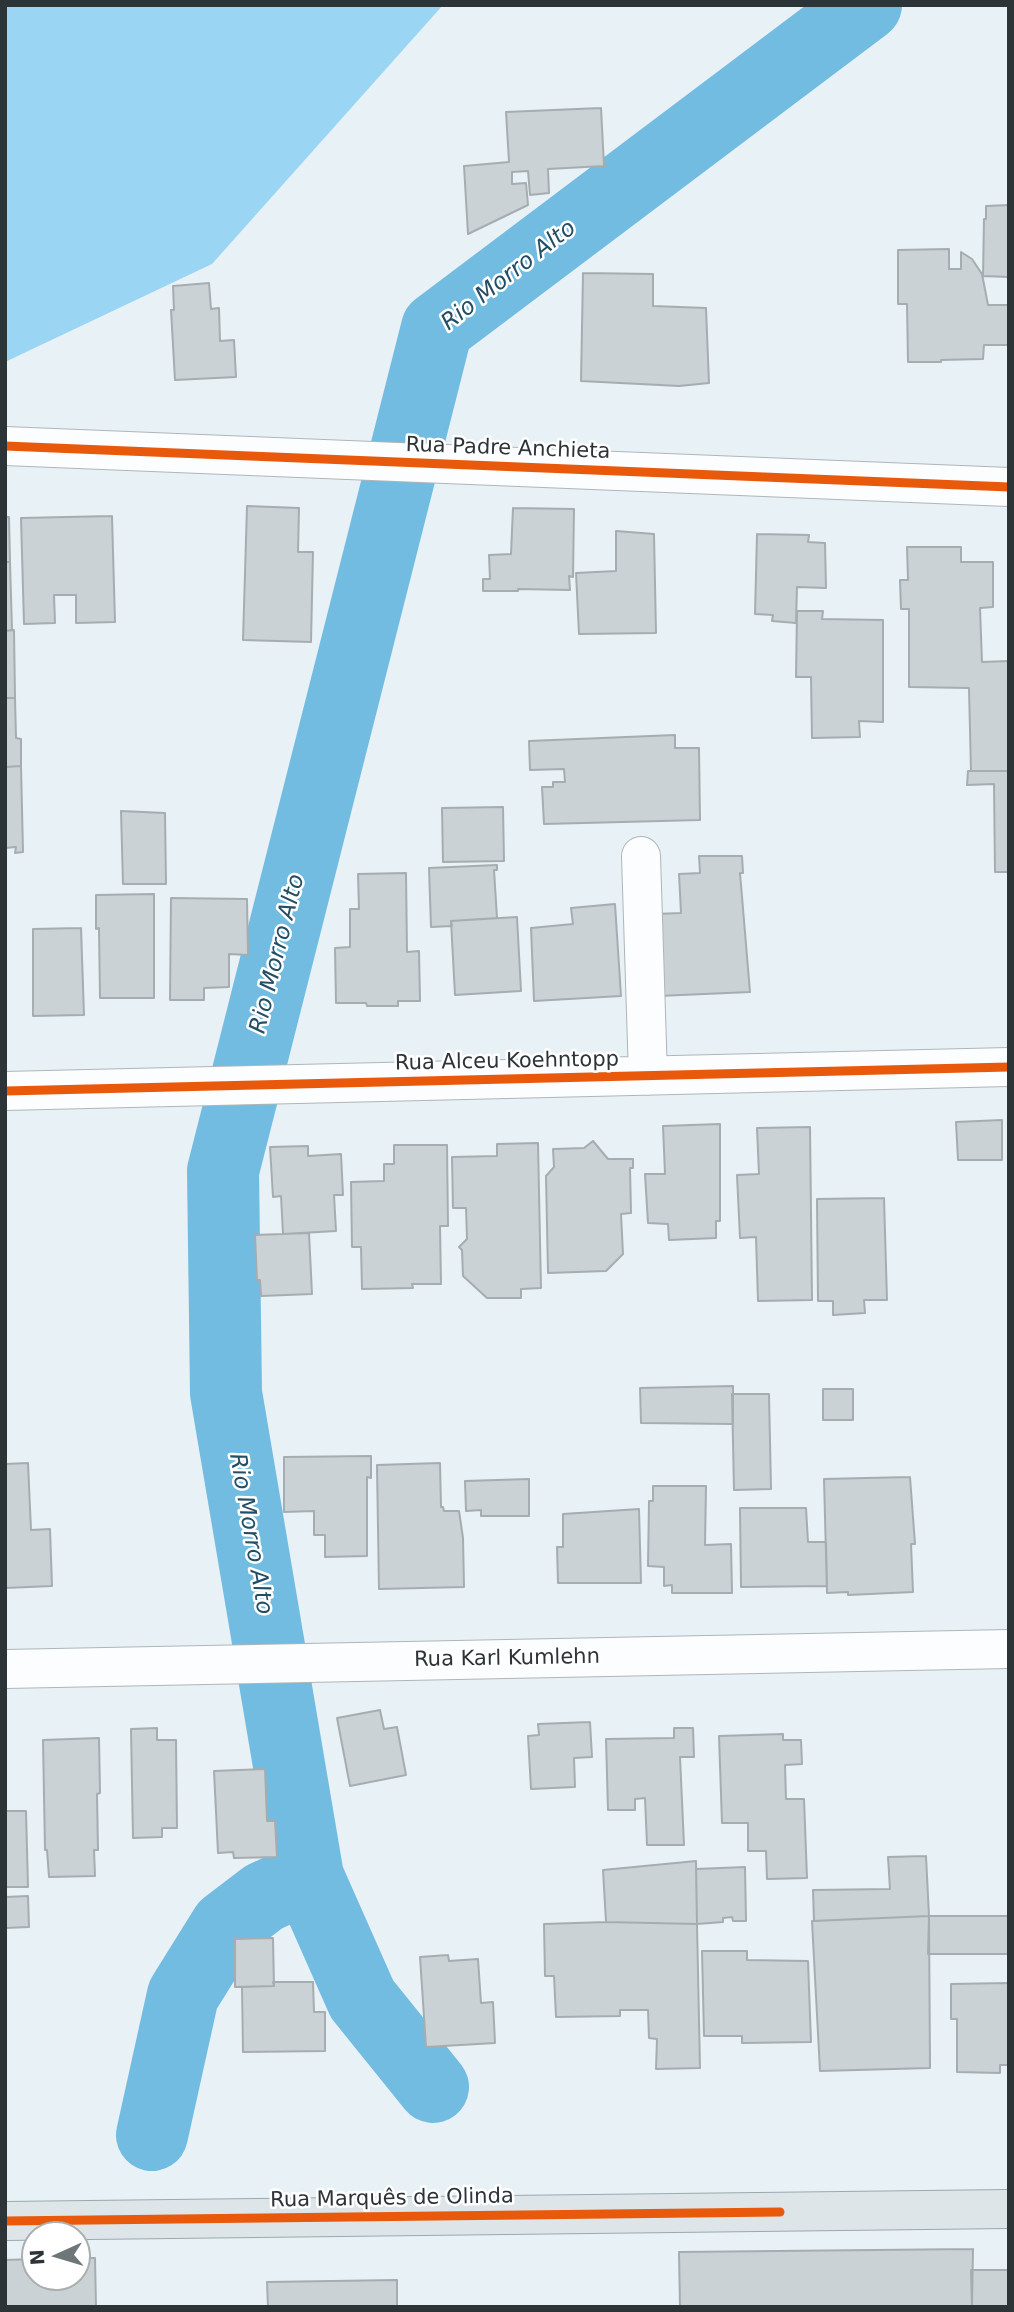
<!DOCTYPE html>
<html>
<head>
<meta charset="utf-8">
<style>
  body { margin:0 }
  #map { position:relative; width:1014px; height:2312px; overflow:hidden; background:#e8f1f5; font-family:"DejaVu Sans",sans-serif }
  canvas { display:block }
  .frame { position:absolute; inset:0; border:7px solid #2d3437; pointer-events:none }
  .north { position:absolute; left:21px; top:2221px; width:70px; height:70px; box-sizing:border-box; background:#fff; border:2px solid #abaeaf; border-radius:50%; rotate:266deg; font-size:19px; font-weight:700; line-height:28px; text-align:center; color:#2d3437 }
  .north::after { content:''; display:block; margin:auto; width:24px; height:32px; background:#6e767a; clip-path:polygon(50% 0,100% 100%,50% 72%,0 100%) }
</style>
</head>
<body>
<div id="map">
<canvas width="1014" height="2312"></canvas>
<div class="frame"></div>
<div class="north">N</div>
</div>
<script>
const g = document.querySelector('canvas').getContext('2d');
g.lineJoin = 'round';
function fillPath(path, color) { g.fillStyle = color; g.fill(path, 'evenodd'); }
const shape = rows => new Path2D(rows.map(r => 'M' + r).join(''));
function trace(path, color, width, dash) { g.strokeStyle = color; g.lineWidth = width; g.lineCap = dash ? 'butt' : 'round'; g.setLineDash(dash || []); g.stroke(path); }
function write(font, color, halo, rows, align = 'center') {
  g.font = font + ' "DejaVu Sans",sans-serif'; g.lineWidth = 5; g.setLineDash([]); g.textBaseline = 'middle'; g.strokeStyle = halo; g.fillStyle = color; for (const [text, x, y, turn = 0] of rows) {
    g.save(); g.translate(x, y); g.rotate((+turn || 0) * Math.PI / 180); g.textAlign = isNaN(turn) ? turn : align; if (halo) g.strokeText(text, 0, 0); g.fillText(text, 0, 0); g.restore();
  }
}
fillPath(shape([
  [5,5,443,5,212,264,5,362]
]), '#9ad6f3');
trace(shape([
  [433,2087,362,1999,308,1877,226,1393,223,1171,437,328,866,5],
  [152,2135,183,1995,226,1926,264,1897,308,1877]
]), '#71bce0', 72);
const building = shape([
  [601,108,604,166,548,169,549,193,530,195,528,171,512,172,512,184,526,183,528,205,468,234,464,166,509,162,506,112,601,108],
  [1009,205,1009,277,983,276,984,219,986,219,986,206,1009,205],
  [949,249,949,269,961,269,961,252,972,259,982,274,988,305,1009,305,1009,345,984,345,983,359,941,360,941,362,908,362,907,304,898,304,898,250,949,249],
  [583,273,653,274,653,306,706,308,709,383,679,386,581,381,583,273],
  [209,283,211,309,219,308,220,341,234,340,236,377,175,380,171,310,174,310,173,286,209,283],
  [247,506,299,508,298,552,313,552,311,642,243,640,247,506],
  [513,508,574,509,573,577,569,576,570,590,518,589,518,591,483,591,483,579,490,579,489,555,511,554,513,508],
  [112,516,115,622,76,623,76,595,54,595,55,623,24,624,21,518,112,516],
  [5,517,9,517,10,562,5,562,5,517],
  [616,531,654,534,656,633,579,634,576,573,616,571,616,531],
  [757,534,809,535,808,542,825,543,826,588,797,587,796,623,772,621,773,615,755,614,757,534],
  [907,547,961,547,961,562,993,562,993,607,980,608,982,662,1009,661,1009,771,971,771,969,688,909,687,909,609,901,609,900,580,908,580,907,547],
  [5,562,10,562,12,630,5,631,5,562],
  [797,611,823,611,822,619,883,620,883,722,859,721,860,737,812,738,811,677,796,677,797,611],
  [14,630,15,698,5,698,5,631,14,630],
  [5,698,15,698,16,738,21,739,21,766,5,767,5,698],
  [675,735,675,748,699,748,700,820,544,824,542,787,553,787,553,782,565,782,564,769,530,770,529,741,675,735],
  [21,766,23,852,15,853,16,847,5,848,5,767,21,766],
  [968,771,1009,771,1009,872,995,872,994,784,967,785,968,771],
  [503,807,504,861,443,862,442,808,503,807],
  [121,811,165,813,166,884,123,884,121,811],
  [699,856,742,856,743,873,740,873,750,992,658,996,655,914,681,913,679,874,700,873,699,856],
  [497,865,497,870,494,870,497,918,451,921,452,926,431,927,429,868,497,865],
  [406,873,407,952,419,951,420,1001,398,1001,398,1006,367,1006,366,1003,336,1003,335,948,350,947,350,909,359,909,358,874,406,873],
  [154,894,154,998,100,998,99,928,96,929,96,895,154,894],
  [171,898,247,899,248,955,229,954,229,987,204,988,204,1000,170,1000,171,898],
  [615,904,621,996,534,1001,531,928,573,924,571,908,615,904],
  [517,917,521,991,455,995,451,921,517,917],
  [81,928,84,1015,33,1016,33,929,81,928],
  [1002,1120,1002,1160,958,1160,956,1122,1002,1120],
  [720,1124,720,1221,716,1221,716,1238,669,1240,668,1224,648,1223,645,1174,665,1174,663,1126,720,1124],
  [810,1127,812,1300,758,1301,756,1237,740,1238,737,1175,759,1174,757,1128,810,1127],
  [593,1141,608,1159,633,1159,633,1168,630,1168,631,1213,621,1214,623,1254,606,1271,548,1273,546,1176,554,1167,553,1149,584,1148,593,1141],
  [538,1143,541,1288,521,1289,521,1298,487,1298,463,1276,462,1250,459,1247,467,1239,466,1208,453,1208,452,1157,497,1156,497,1144,538,1143],
  [394,1145,447,1145,448,1226,440,1226,441,1284,412,1284,413,1288,362,1289,361,1247,352,1247,351,1182,384,1181,384,1164,394,1164,394,1145],
  [308,1146,308,1156,341,1154,343,1195,334,1195,336,1231,283,1234,281,1196,273,1197,270,1147,308,1146],
  [884,1198,887,1300,864,1300,865,1313,833,1315,833,1301,818,1301,817,1199,884,1198],
  [309,1233,312,1294,261,1296,260,1280,257,1280,255,1235,309,1233],
  [733,1386,733,1424,641,1423,640,1388,733,1386],
  [823,1389,853,1389,853,1420,823,1420,823,1389],
  [732,1394,769,1394,771,1489,734,1490,732,1394],
  [371,1456,371,1478,367,1477,367,1556,325,1557,325,1535,314,1535,314,1511,284,1512,284,1457,371,1456],
  [28,1463,31,1530,50,1529,52,1586,5,1588,5,1464,28,1463],
  [440,1463,441,1507,443,1507,444,1511,459,1511,463,1538,464,1587,379,1589,377,1465,440,1463],
  [910,1477,915,1544,911,1544,913,1592,848,1595,848,1592,827,1593,824,1479,910,1477],
  [529,1479,529,1516,481,1516,481,1510,466,1511,465,1481,529,1479],
  [653,1486,706,1486,705,1545,731,1544,732,1593,672,1593,672,1585,664,1586,664,1567,648,1566,649,1501,653,1501,653,1486],
  [740,1508,806,1508,808,1542,826,1542,827,1586,741,1587,740,1508],
  [639,1509,641,1583,558,1583,557,1547,563,1547,563,1514,639,1509],
  [380,1710,384,1729,397,1727,406,1775,350,1786,337,1718,380,1710],
  [590,1722,592,1757,574,1758,575,1787,531,1789,528,1736,539,1735,538,1724,590,1722],
  [157,1728,157,1740,176,1740,177,1828,162,1828,162,1837,133,1838,131,1729,157,1728],
  [674,1728,693,1728,694,1757,680,1757,684,1845,647,1845,645,1798,635,1799,635,1810,608,1810,606,1739,674,1738,674,1728],
  [783,1734,783,1740,801,1740,802,1764,785,1765,786,1799,804,1799,807,1878,767,1879,766,1851,748,1851,748,1823,722,1823,719,1736,783,1734],
  [99,1738,100,1793,97,1794,98,1850,94,1850,95,1876,49,1877,47,1850,45,1850,43,1740,99,1738],
  [265,1769,267,1821,275,1821,277,1857,234,1858,233,1852,218,1853,214,1771,265,1769],
  [5,1811,26,1811,28,1887,5,1887,5,1811],
  [926,1856,929,1916,814,1921,813,1890,890,1889,888,1857,926,1856],
  [696,1861,697,1924,606,1922,603,1870,696,1861],
  [745,1867,746,1921,733,1921,732,1917,723,1918,723,1922,697,1924,696,1869,745,1867],
  [28,1896,29,1927,5,1928,5,1897,28,1896],
  [929,1916,1009,1916,1009,1954,928,1954,929,1916],
  [929,1916,930,2068,820,2071,812,1921,929,1916],
  [606,1922,697,1924,700,2068,656,2069,657,2039,649,2038,648,2010,620,2010,620,2016,556,2017,554,1976,545,1976,544,1924,606,1922],
  [273,1938,274,1986,235,1987,235,1939,273,1938],
  [702,1951,747,1951,747,1960,808,1961,811,2042,742,2043,742,2036,704,2036,702,1951],
  [448,1955,449,1961,478,1959,481,2003,493,2002,495,2043,426,2047,420,1957,448,1955],
  [273,1982,313,1982,314,2012,325,2012,325,2051,243,2052,242,1987,274,1986,273,1982],
  [1009,1983,1009,2065,1000,2065,1000,2073,957,2072,957,2019,951,2019,951,1984,1009,1983],
  [973,2249,972,2307,680,2307,679,2252,973,2249],
  [77,2258,95,2258,96,2307,5,2307,5,2260,35,2259,35,2277,77,2277,77,2258],
  [971,2270,1009,2270,1009,2307,972,2307,971,2270],
  [397,2280,397,2307,268,2307,267,2282,397,2280]
]);
fillPath(building, '#cbd2d6');
trace(building, '#a6adb0', 2);
const minor = shape([
  [5,446,1009,487],
  [641,856,648,1076],
  [5,1091,1009,1067],
  [5,1669,1009,1649]
]);
const major = shape([
  [5,2221,1009,2209]
]);
trace(minor, '#aeb6b9', 40);
trace(major, '#99a9b0', 40);
trace(minor, '#fcfdfe', 38);
trace(major, '#dee5e9', 38);
trace(shape([
  [5,446,1009,487],
  [5,1091,1009,1067],
  [5,2221,780,2212]
]), '#e8590c', 9);
write('21px', '#2d3437', '#fff', [
  ["Rua Padre Anchieta",508,449,2],
  ["Rua Alceu Koehntopp",507,1062,-1],
  ["Rua Karl Kumlehn",507,1659,-1],
  ["Rua Marquês de Olinda",392,2199,-1]
]);
write('italic 23px', '#244e64', '#fff', [
  ["Rio Morro Alto",509,276,-38],
  ["Rio Morro Alto",278,954,-76],
  ["Rio Morro Alto",250,1534,80]
]);
</script>
</body>
</html>
